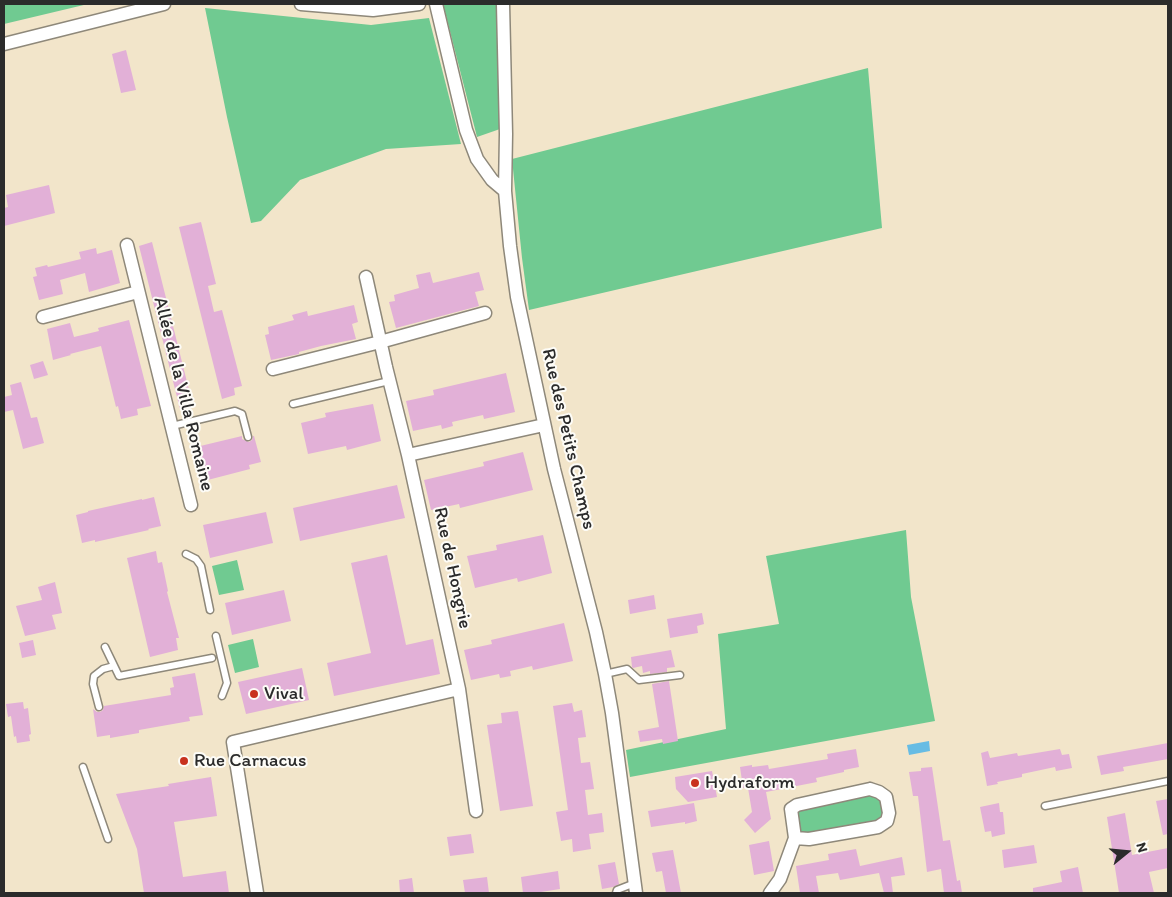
<!DOCTYPE html>
<html>
<head>
<meta charset="utf-8">
<style>
  body { margin:0 }
  #map { position:relative; width:1172px; height:897px; overflow:hidden; background:#f2e5ca; font-family:Itim,sans-serif }
  canvas { display:block }
  .frame { position:absolute; inset:0; border:5px solid #2b2b2b; pointer-events:none }
  .north { position:absolute; left:1102px; top:827px; width:50px; height:50px; -webkit-text-stroke:4px #fdfcf7; paint-order:stroke; rotate:73deg; font-size:14px; font-weight:700; line-height:20px; text-align:center; color:#2b2b2b }
  .north::after { content:''; display:block; margin:auto; width:18px; height:22px; background:#2b2b2b; clip-path:polygon(50% 0,100% 100%,50% 72%,0 100%) }
</style>
</head>
<body>
<div id="map">
<canvas width="1172" height="897"></canvas>
<div class="frame"></div>
<div class="north">N</div>
</div>
<script>
const g = document.querySelector('canvas').getContext('2d');
g.lineJoin = 'round';
function fillPath(path, color) { g.fillStyle = color; g.fill(path, 'evenodd'); }
const shape = rows => new Path2D(rows.map(r => 'M' + r).join(''));
function trace(path, color, width, dash) { g.strokeStyle = color; g.lineWidth = width; g.lineCap = dash ? 'butt' : 'round'; g.setLineDash(dash || []); g.stroke(path); }
function write(font, color, halo, rows, align = 'center') {
  g.font = font + ' Itim,sans-serif'; g.lineWidth = 4; g.setLineDash([]); g.textBaseline = 'middle'; g.strokeStyle = halo; g.fillStyle = color; for (const [text, x, y, turn = 0] of rows) {
    g.save(); g.translate(x, y); g.rotate((+turn || 0) * Math.PI / 180); g.textAlign = isNaN(turn) ? turn : align; if (halo) g.strokeText(text, 0, 0); g.fillText(text, 0, 0); g.restore();
  }
}
fillPath(shape([
  [4,4,88,4,4,24],
  [443,4,497,4,500,129,477,137],
  [205,8,371,25,429,18,461,144,386,149,300,180,261,221,251,223,227,117],
  [868,68,882,228,529,310,522,258,512,159],
  [906,530,911,597,935,721,630,777,626,750,726,729,718,634,779,624,766,556],
  [237,560,244,590,219,595,212,566],
  [253,639,259,667,235,673,228,645],
  [872,794,878,797,882,805,883,809,881,816,877,821,808,833,801,832,797,827,797,812,802,808]
]), '#70ca91');
fillPath(shape([
  [929,741,930,751,909,755,907,745]
]), '#67bce4');
fillPath(shape([
  [126,50,136,90,121,93,112,54],
  [49,185,55,213,4,226,4,208,8,207,6,195],
  [201,222,216,284,208,286,214,312,222,310,242,386,234,388,235,395,222,399,179,227],
  [152,242,193,406,180,409,139,246],
  [96,248,97,254,112,250,120,283,89,292,85,273,60,280,63,294,39,300,33,277,37,276,35,268,47,265,48,267,81,259,79,252],
  [430,272,433,283,479,272,484,290,475,292,479,306,396,328,389,302,395,301,394,295,419,288,416,275],
  [354,305,358,322,352,324,356,339,321,346,299,352,299,354,271,360,265,335,269,334,268,327,294,320,292,315,307,311,308,316],
  [129,320,151,406,137,409,138,415,121,419,118,406,116,407,101,346,70,354,71,355,53,360,47,329,70,323,74,337,99,331,98,328],
  [43,361,48,375,34,379,30,365],
  [506,373,515,412,484,419,483,415,452,422,453,426,442,429,441,425,413,431,406,401,434,395,433,390],
  [21,382,31,418,37,417,44,443,23,449,13,410,4,412,4,397,12,395,10,385],
  [373,404,381,441,347,450,346,446,308,454,301,423,326,417,325,413],
  [242,436,242,439,249,442,252,440,253,436,254,436,261,462,249,465,250,469,200,482,192,448],
  [523,452,533,490,460,508,459,504,431,510,424,480,484,466,483,462],
  [397,485,405,518,300,541,293,508],
  [154,497,161,526,148,529,149,530,95,542,95,540,82,543,76,515,88,512,88,511,142,499,142,500],
  [266,512,273,543,210,558,203,525],
  [543,535,552,573,518,582,517,578,475,588,467,556,497,550,496,545],
  [156,551,158,563,162,562,168,591,167,592,179,638,176,638,178,650,150,657,127,558],
  [387,555,406,645,433,639,440,674,334,696,327,663,371,653,351,563],
  [55,582,62,613,52,615,56,629,25,636,16,606,42,600,38,587],
  [284,590,291,621,232,635,225,603],
  [654,595,656,609,630,614,628,600],
  [702,613,704,624,697,626,698,633,670,638,667,619],
  [564,623,573,661,533,670,532,666,510,671,511,676,500,678,499,674,471,680,464,650,492,644,491,640],
  [33,640,36,655,22,658,19,643],
  [671,650,675,667,667,668,667,672,650,674,650,671,643,673,642,666,633,668,632,667,631,657],
  [302,668,309,700,246,714,238,682],
  [195,673,203,715,189,717,190,721,139,730,139,733,110,738,110,735,97,737,93,709,97,712,100,712,103,710,104,706,171,695,170,688,174,687,172,677],
  [669,681,678,741,663,744,662,739,640,742,638,731,659,727,652,684],
  [23,702,24,709,28,708,31,734,29,735,30,741,17,743,16,736,14,737,11,716,8,717,6,704],
  [572,703,574,712,582,710,586,737,578,738,581,763,590,762,594,789,585,790,588,815,602,813,604,832,589,834,591,849,573,852,572,839,561,841,556,812,568,810,553,706],
  [518,711,533,806,500,811,487,725,502,723,501,713],
  [1168,743,1168,759,1123,767,1124,771,1101,775,1097,756],
  [856,749,859,767,844,770,844,772,816,778,817,782,766,792,771,819,755,833,744,820,752,812,748,788,743,788,740,767,752,765,752,767,768,765,769,769,828,759,827,754],
  [1060,749,1062,755,1069,754,1072,768,1056,771,1055,767,1022,774,1022,777,997,782,998,784,987,786,981,753,988,751,990,758,1017,753,1018,756],
  [932,767,943,841,950,840,957,881,960,880,962,893,944,893,941,869,927,872,918,796,913,796,909,772,921,771,921,768],
  [712,771,717,797,688,802,676,789,675,777],
  [211,777,217,816,174,822,183,877,226,871,229,893,144,893,137,849,116,794,169,786,168,784],
  [1168,799,1168,834,1163,835,1156,801],
  [694,803,697,821,685,824,685,822,651,827,648,811],
  [999,803,1000,812,1003,812,1005,834,992,837,991,831,985,832,980,807],
  [1125,813,1132,855,1168,848,1168,868,1149,872,1154,893,1119,893,1107,817],
  [471,834,474,853,450,856,447,837],
  [769,841,774,871,754,875,749,845],
  [1034,845,1037,863,1004,868,1002,850],
  [856,849,860,866,902,857,905,875,891,877,893,893,884,893,879,873,840,880,838,873,816,876,819,893,800,893,796,866,829,860,828,854],
  [673,850,681,893,666,893,662,871,656,872,652,853],
  [615,862,619,884,613,887,602,889,598,865],
  [1078,867,1083,893,1033,893,1033,888,1062,882,1060,871],
  [558,871,560,889,541,892,541,893,523,893,521,877],
  [487,877,489,893,465,893,463,880],
  [412,878,414,893,400,893,399,880]
]), '#e2b0d7');
const service = shape([
  [293,404,389,381],
  [172,426,235,411,242,414,248,437],
  [186,554,196,559,201,566,210,610],
  [216,636,227,683,222,696],
  [105,647,119,676,212,658],
  [605,674,627,669,639,680,680,675],
  [99,707,93,684,94,676,103,669,114,666],
  [83,767,108,839],
  [1045,806,1168,781],
  [616,893,617,890,635,883]
]);
const minor = shape([
  [301,4,373,10,419,4],
  [436,4,466,130,477,159,492,180,505,191,510,246,517,297,554,469,596,632,605,674,612,713,636,893],
  [503,4,506,134,505,191],
  [4,44,164,4],
  [127,245,191,505],
  [366,277,386,367,408,455,459,689,476,811],
  [43,317,138,292],
  [273,369,380,342,485,313],
  [408,455,544,425],
  [870,789,879,792,886,797,889,813,887,821,878,827,809,839,795,838,791,809,797,805,870,789],
  [257,893,233,742,459,689],
  [770,893,780,879,795,838]
]);
trace(service, '#8e887a', 9);
trace(minor, '#8e887a', 15);
trace(service, '#fff', 6);
trace(minor, '#fff', 12);
for (const [x, y, r, color] of [
  [254,694,5,"#c8321e"],
  [184,761,5,"#c8321e"],
  [695,783,5,"#c8321e"]
]) { const dot = new Path2D(); dot.arc(x, y, r, 0, 2 * Math.PI); g.fillStyle = color; g.fill(dot); trace(dot, '#fdfcf7', 2); }
write('19px', '#2b2b2b', '#fdfcf7', [
  ["Allée de la Villa Romaine",183,394,76],
  ["Rue des Petits Champs",568,439,77],
  ["Rue de Hongrie",452,568,78]
]);
write('19px', '#2b2b2b', '#fdfcf7', [
  ["Vival",264,694],
  ["Rue Carnacus",194,761],
  ["Hydraform",705,783]
], 'left');
</script>
</body>
</html>
